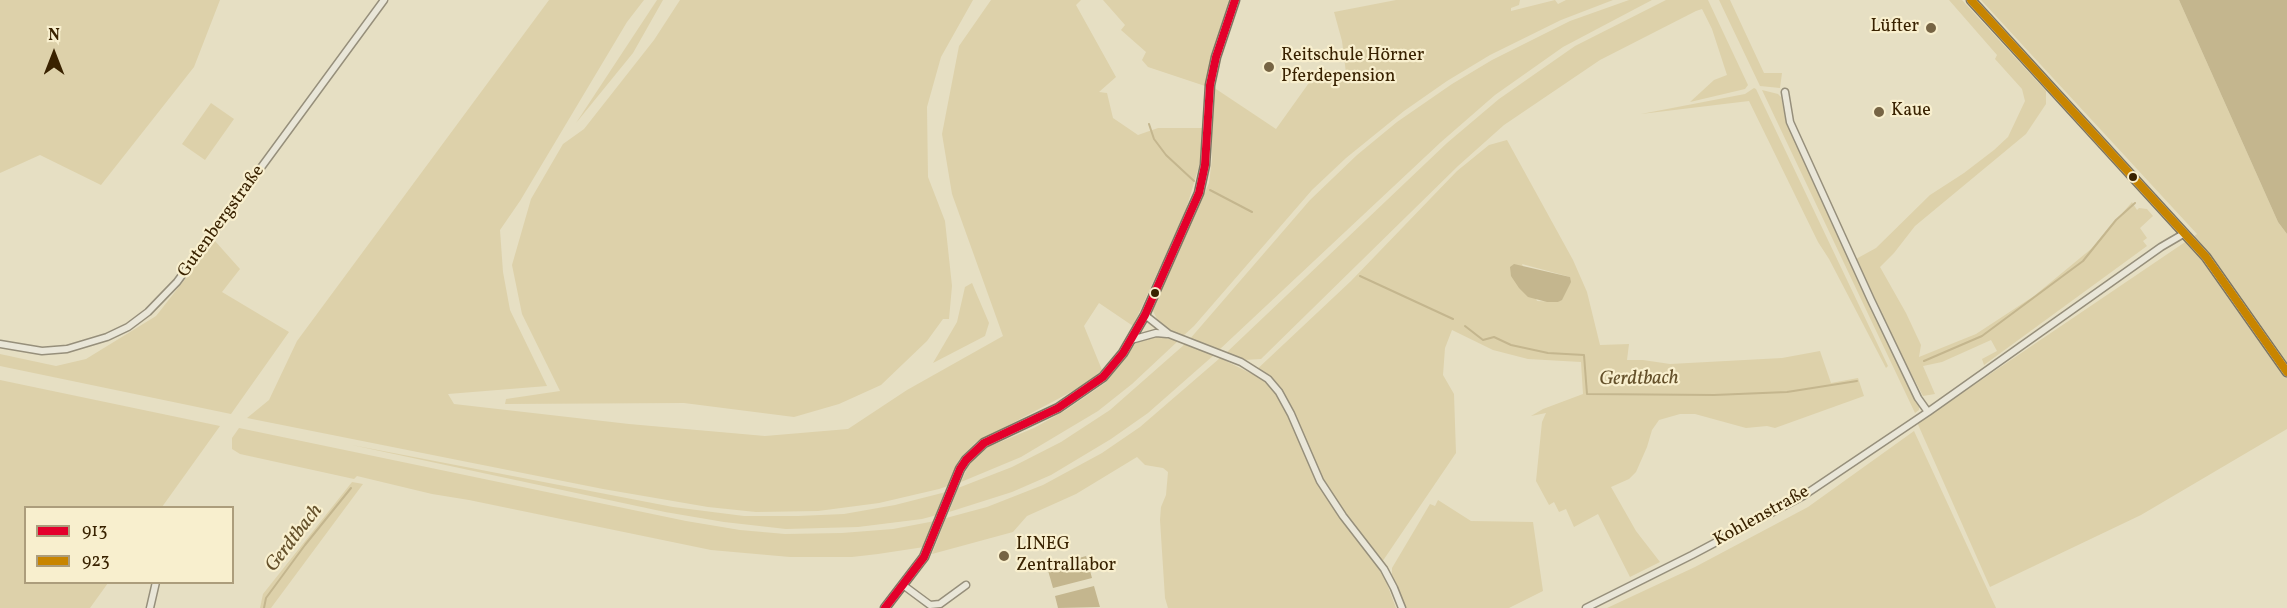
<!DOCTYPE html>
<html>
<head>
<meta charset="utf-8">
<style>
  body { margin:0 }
  #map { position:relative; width:2287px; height:608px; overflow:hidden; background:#e6dfc3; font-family:Vollkorn,serif }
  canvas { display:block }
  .legend { position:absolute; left:24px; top:506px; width:210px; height:78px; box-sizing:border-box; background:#f8efce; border:2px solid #ac9d7c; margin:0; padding:8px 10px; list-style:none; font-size:18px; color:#392200 }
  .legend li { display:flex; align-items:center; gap:12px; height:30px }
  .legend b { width:30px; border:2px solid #ac9d7c }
  .north { position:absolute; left:24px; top:24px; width:60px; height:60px; -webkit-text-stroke:4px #f8efce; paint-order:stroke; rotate:0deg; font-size:16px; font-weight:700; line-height:24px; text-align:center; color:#392200 }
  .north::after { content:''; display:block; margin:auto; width:21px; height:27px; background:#392200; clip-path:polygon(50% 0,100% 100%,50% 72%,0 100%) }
</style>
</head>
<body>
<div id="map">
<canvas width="2287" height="608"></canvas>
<ul class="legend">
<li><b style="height:8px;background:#e4002b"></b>913</li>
<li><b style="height:8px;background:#c88500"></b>923</li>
</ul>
<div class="north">N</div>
</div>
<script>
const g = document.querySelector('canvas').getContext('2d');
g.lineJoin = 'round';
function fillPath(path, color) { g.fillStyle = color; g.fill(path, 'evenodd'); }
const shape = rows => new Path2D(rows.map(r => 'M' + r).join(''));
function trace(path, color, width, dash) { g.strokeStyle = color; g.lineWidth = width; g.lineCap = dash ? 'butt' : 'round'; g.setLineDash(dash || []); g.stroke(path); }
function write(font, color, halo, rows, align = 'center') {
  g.font = font + ' Vollkorn,serif'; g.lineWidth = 4.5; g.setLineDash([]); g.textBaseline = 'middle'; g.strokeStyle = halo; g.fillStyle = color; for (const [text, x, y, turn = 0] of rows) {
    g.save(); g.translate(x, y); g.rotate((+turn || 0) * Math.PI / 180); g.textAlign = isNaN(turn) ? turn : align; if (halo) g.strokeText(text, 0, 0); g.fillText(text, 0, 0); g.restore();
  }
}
fillPath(shape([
  [0,0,220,0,194,67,101,185,40,155,0,173],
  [549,0,644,0,627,22,520,201,500,230,503,272,510,310,547,386,448,394,454,404,629,424,765,436,848,429,907,390,1003,336,952,194,942,134,959,46,991,0,1081,0,1076,5,1116,77,1099,92,1107,93,1113,118,1138,135,1158,128,1202,128,1201,159,1186,210,1133,326,1099,303,1084,326,1102,370,1086,384,975,443,959,460,948,486,939,489,879,503,818,511,756,512,708,507,603,489,247,418,269,400,297,341],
  [657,0,663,0,633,53,576,123],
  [680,0,973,0,941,57,927,107,928,177,945,221,952,286,949,319,943,319,927,341,881,385,839,404,794,417,684,403,505,404,506,399,560,391,522,314,512,265,531,199,563,144,584,129,654,40],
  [1103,0,1230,0,1211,59,1205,86,1148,67,1142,60,1146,52,1121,30,1125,25],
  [1396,0,1520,0,1519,5,1511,8,1511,11,1555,0,1558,4,1566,0,1613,0,1561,20,1490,55,1447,81,1404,111,1346,158,1312,190,1194,326,1182,337,1172,333,1159,323,1152,309,1209,183,1212,159,1211,112,1213,87,1276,129,1321,66,1334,76,1346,73,1342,41,1334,12],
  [1629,0,1652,0,1563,47,1495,95,1441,142,1219,350,1189,340,1310,200,1357,155,1397,122,1452,84,1492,60,1570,21],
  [1666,0,1708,0,1748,85,1745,89,1690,102,1714,80,1727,75,1712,29,1702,9,1696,11,1600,60,1504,125,1458,166,1261,359,1244,360,1226,353,1447,143,1499,99,1575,46],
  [1719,0,1730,0,1764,73,1782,73,1780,88,1760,86],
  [1949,0,1962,0,2046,91,2046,104,2026,134,1915,226,1894,253,1880,267,1906,313,1921,345,1919,357,1976,334,2034,296,2091,249,2132,202,2137,210,2139,208,2147,209,2153,216,2140,228,2147,238,2143,241,2147,246,1984,365,1982,359,1997,351,1991,340,1942,362,1923,366,1935,394,1923,396,1906,364,1856,259,1876,248,1930,195,1964,173,1994,150,2008,137,2025,101,2022,89,1995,59,1997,55],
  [1981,0,2179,0,2278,222,2287,234,2287,429,2141,515,1990,587,1916,420,1937,410,2197,234],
  [1754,88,1756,89,1888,366,1886,368,1829,259,1818,242,1749,101,1641,114,1745,94],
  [1762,90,1778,94,1781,97,1786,122,1919,406,1919,410,1915,413],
  [211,103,234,119,205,160,182,144],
  [1507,140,1573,260,1587,292,1600,345,1629,344,1627,360,1643,360,1670,364,1782,358,1820,351,1831,383,1858,378,1864,396,1775,428,1767,426,1746,428,1695,414,1680,414,1659,420,1652,430,1647,447,1636,472,1629,479,1611,487,1636,531,1660,562,1630,577,1598,514,1574,527,1566,509,1559,512,1554,502,1549,505,1536,481,1542,422,1546,413,1531,416,1543,409,1583,394,1581,362,1528,359,1493,350,1452,330,1445,348,1443,375,1454,394,1456,453,1378,568,1384,576,1396,608,1168,608,1165,598,1160,520,1161,507,1166,495,1168,472,1163,468,1145,465,1137,457,1076,494,1027,516,1013,532,932,554,946,518,987,507,1043,485,1102,453,1140,427,1220,358,1252,374,1351,281,1457,171,1489,145],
  [1522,264,1570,277,1558,302,1537,301],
  [215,241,240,269,222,292,289,332,231,414,0,366,0,354,56,366,86,359,156,316],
  [972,283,989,323,985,336,933,363,957,322,965,287],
  [1157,336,1178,341,1132,384,1098,411,1021,457,961,482,970,462,988,447,1034,428,1066,410,1105,383,1136,343,1145,338],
  [1185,344,1214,355,1148,413,1111,439,1051,475,1012,492,949,512,958,488,1012,467,1061,442,1110,410],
  [0,380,220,426,162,507,26,508,26,582,108,583,90,608,0,608],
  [239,428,686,521,740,530,785,534,842,533,893,529,935,521,924,547,878,554,852,557,790,557,711,550,469,500,432,494,357,476,354,479,240,454,232,449,232,438],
  [1914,431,1996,608,1607,608,1695,567,1808,507],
  [352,445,673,507,744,516,798,516,844,514,895,505,946,492,937,515,922,519,858,527,786,529,724,522,665,512],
  [352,482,363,484,271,608,260,608,263,594],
  [1438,500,1471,521,1533,522,1543,591,1509,608,1406,608,1392,575,1392,568,1430,504,1435,506]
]), '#ddd1aa');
fillPath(shape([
  [2179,0,2287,0,2287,234,2278,222],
  [1514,264,1570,277,1571,282,1562,300,1558,302,1547,302,1528,297,1519,288,1511,276,1510,267],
  [1086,556,1092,578,1053,588,1047,567],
  [1094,586,1100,607,1058,608,1055,596]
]), '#c4b68e');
trace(shape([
  [1149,124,1154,139,1166,155,1194,181],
  [1210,190,1252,212],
  [1360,276,1453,319],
  [1465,326,1483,340,1494,337,1511,345,1548,353,1584,355,1587,394,1714,395,1787,392,1857,381],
  [1924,361,1982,336,2083,261,2116,220,2135,203],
  [264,608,266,598,305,545,351,488]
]), '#c4b68e', 2);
const street = shape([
  [1785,92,1790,122,1871,300,1918,398,1928,412],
  [1145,315,1169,334,1241,362,1268,379,1279,392,1291,414,1320,481,1343,516,1384,569,1394,588,1402,608],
  [1131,340,1156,333,1167,334],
  [0,344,42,351,67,349,107,337,128,327,148,312,177,282,384,0],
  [903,585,930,605,940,604,966,585],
  [150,608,156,582],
  [1586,608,1692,555,1803,496,1928,412,2161,247,2185,233]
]);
const secondary = shape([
  [1971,0,2206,257,2287,372],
  [885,608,924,557,960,469,966,460,984,443,1058,408,1103,377,1123,353,1145,315,1199,193,1205,165,1210,85,1216,57,1235,0]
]);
trace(street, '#968f7b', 9);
trace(secondary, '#7c7562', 11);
trace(street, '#e9e6d8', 6);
trace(secondary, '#e9e6d8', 8);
trace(shape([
  [885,608,924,557,960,469,966,460,984,443,1058,408,1103,377,1123,353,1145,315,1199,193,1205,165,1210,85,1216,57,1235,0]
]), '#e4002b', 8);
trace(shape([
  [1971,0,2206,257,2287,372]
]), '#c88500', 8);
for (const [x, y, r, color] of [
  [1931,28,6,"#766444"],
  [1269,67,6,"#766444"],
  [1879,112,6,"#766444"],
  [2133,177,5,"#392200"],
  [1155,293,5,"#392200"],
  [1004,556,6,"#766444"]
]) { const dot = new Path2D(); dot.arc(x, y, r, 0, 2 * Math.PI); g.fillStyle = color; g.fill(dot); trace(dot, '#f8efce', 2); }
write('18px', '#392200', '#f8efce', [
  ["Lüfter",1919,28,"right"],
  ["Reitschule Hörner",1281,57],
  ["Pferdepension",1281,78],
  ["Kaue",1891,112],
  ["LINEG",1016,546],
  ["Zentrallabor",1016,567]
], 'left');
write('18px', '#392200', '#f8efce', [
  ["Gutenbergstraße",222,222,-54],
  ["Kohlenstraße",1762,517,-29]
]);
write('italic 20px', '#64502a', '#f8efce', [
  ["Gerdtbach",1639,380,-1],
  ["Gerdtbach",295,539,-52]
]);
</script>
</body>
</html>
